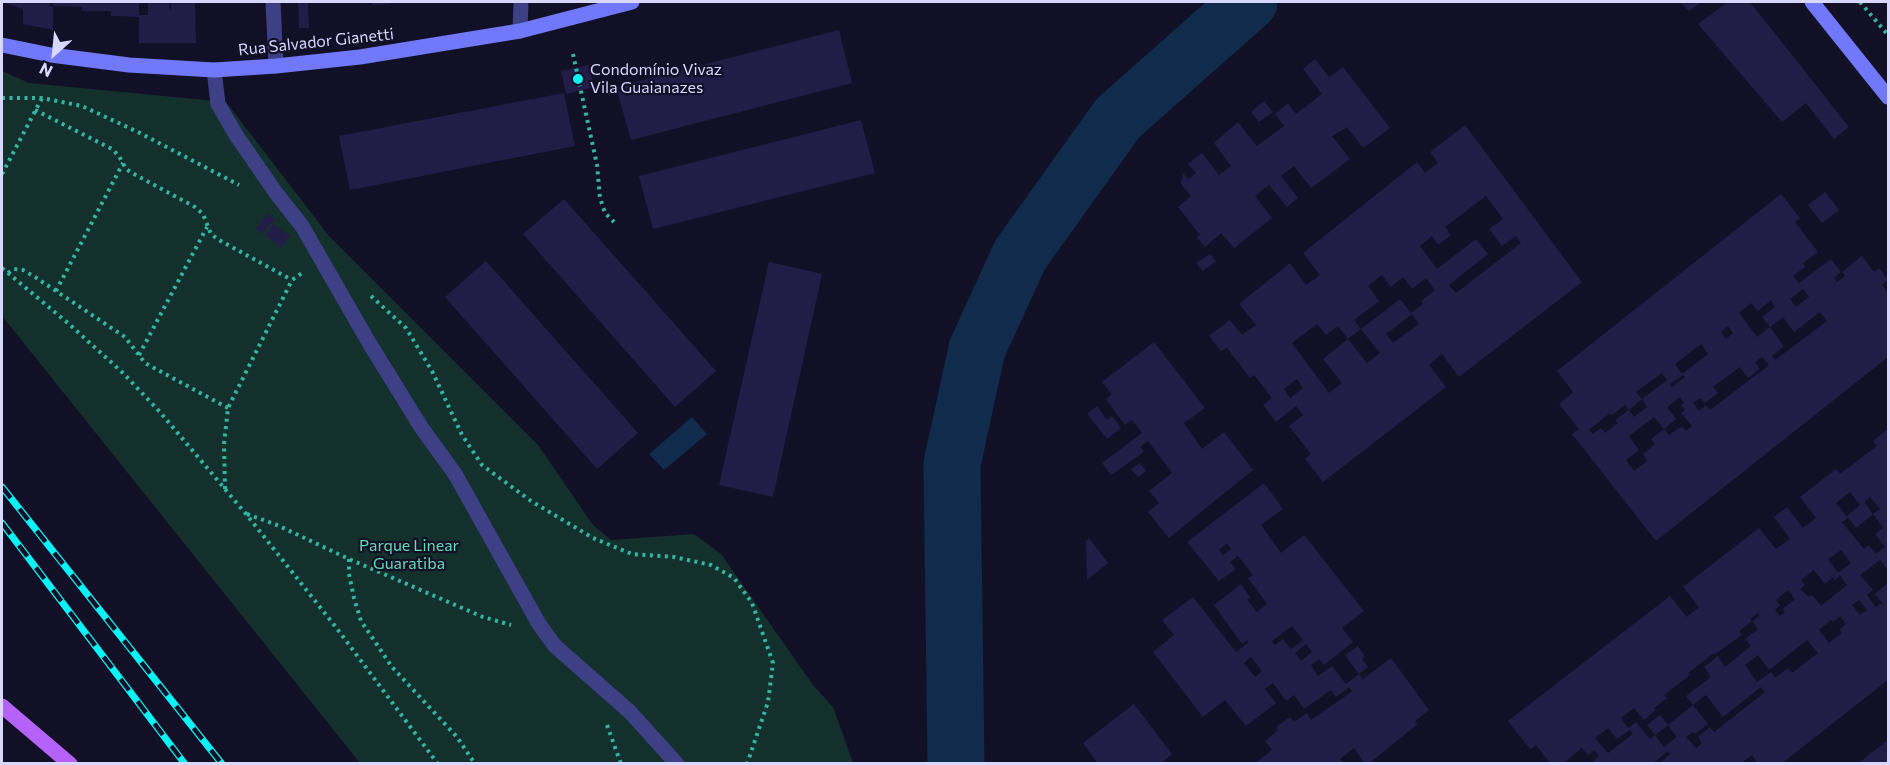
<!DOCTYPE html>
<html>
<head>
<meta charset="utf-8">
<style>
  body { margin:0 }
  #map { position:relative; width:1890px; height:765px; overflow:hidden; background:#121026; font-family:Commissioner,sans-serif }
  canvas { display:block }
  .frame { position:absolute; inset:0; border:3px solid #d8d7fe; pointer-events:none }
  .north { position:absolute; left:24px; top:24px; width:60px; height:60px; -webkit-text-stroke:4px #121026; paint-order:stroke; rotate:207deg; font-size:16px; font-weight:700; line-height:24px; text-align:center; color:#d8d7fe }
  .north::after { content:''; display:block; margin:auto; width:21px; height:27px; background:#d8d7fe; clip-path:polygon(50% 0,100% 100%,50% 72%,0 100%) }
</style>
</head>
<body>
<div id="map">
<canvas width="1890" height="765"></canvas>
<div class="frame"></div>
<div class="north">N</div>
</div>
<script>
const g = document.querySelector('canvas').getContext('2d');
g.lineJoin = 'round';
function fillPath(path, color) { g.fillStyle = color; g.fill(path, 'evenodd'); }
const shape = rows => new Path2D(rows.map(r => 'M' + r).join(''));
function trace(path, color, width, dash) { g.strokeStyle = color; g.lineWidth = width; g.lineCap = dash ? 'butt' : 'round'; g.setLineDash(dash || []); g.stroke(path); }
function write(font, color, halo, rows, align = 'center') {
  g.font = font + ' Commissioner,sans-serif'; g.lineWidth = 4.5; g.setLineDash([]); g.textBaseline = 'middle'; g.strokeStyle = halo; g.fillStyle = color; for (const [text, x, y, turn = 0] of rows) {
    g.save(); g.translate(x, y); g.rotate((+turn || 0) * Math.PI / 180); g.textAlign = isNaN(turn) ? turn : align; if (halo) g.strokeText(text, 0, 0); g.fillText(text, 0, 0); g.restore();
  }
}
fillPath(shape([
  [2,71,29,83,226,102,329,236,538,445,593,525,611,540,694,534,721,554,813,685,833,707,853,763,360,763,2,316]
]), '#13302d');
fillPath(shape([
  [692,417,707,434,664,470,649,454]
]), '#102b4b');
trace(shape([
  [956,764,952,464,977,349,1020,255,1118,118,1249,2]
]), '#102b4b', 57);
fillPath(shape([
  [2,2,49,2,50,7,53,6,53,30,23,24,23,9],
  [53,2,139,2,139,15,148,15,148,2,169,2,170,10,171,10,171,2,195,2,196,43,139,43,139,17,111,16,111,11,82,11,82,7,53,6],
  [372,2,390,2,390,4,372,5],
  [1680,2,1702,2,1689,11],
  [1728,2,1750,2,1849,127,1834,139,1806,103,1782,122,1698,24],
  [298,3,308,3,309,28,299,28],
  [839,30,852,83,631,140,616,87],
  [1315,59,1329,77,1343,67,1390,128,1363,148,1347,127,1332,136,1350,159,1311,188,1294,166,1281,176,1298,198,1287,207,1269,185,1255,196,1272,218,1234,248,1221,233,1205,247,1197,237,1200,235,1178,207,1191,196,1181,184,1183,173,1188,179,1196,173,1188,164,1202,153,1219,175,1231,166,1214,143,1238,122,1257,146,1284,126,1275,114,1288,103,1296,114,1322,94,1303,69],
  [589,65,594,87,566,94,561,71],
  [564,93,575,146,350,190,339,136],
  [1264,101,1273,112,1259,122,1251,112],
  [861,120,875,173,653,229,639,176],
  [1465,125,1582,282,1459,377,1442,354,1429,365,1446,387,1323,482,1305,459,1311,454,1289,426,1303,415,1296,406,1276,422,1263,405,1272,398,1254,375,1250,378,1227,348,1221,351,1209,336,1230,320,1242,335,1256,325,1239,304,1290,263,1306,285,1320,275,1303,253,1417,162,1425,173,1438,163,1430,152],
  [1486,196,1503,219,1489,229,1502,246,1516,236,1521,243,1456,293,1449,285,1488,254,1476,239,1437,269,1420,246,1432,236,1438,245,1451,235,1445,227],
  [1382,275,1391,287,1403,277,1412,289,1426,278,1435,290,1421,301,1423,304,1411,313,1419,324,1393,343,1386,334,1412,314,1400,299,1361,329,1380,353,1367,363,1348,339,1323,359,1342,383,1329,393,1292,343,1317,324,1326,335,1338,326,1348,339,1361,329,1354,320,1379,301,1368,286],
  [1297,379,1303,388,1290,398,1284,389],
  [1825,192,1839,210,1822,223,1808,205],
  [1781,194,1800,218,1795,222,1818,252,1803,263,1805,267,1793,276,1799,283,1831,259,1841,272,1834,278,1837,282,1845,276,1842,272,1862,256,1874,272,1879,268,1888,280,1882,285,1888,293,1888,357,1656,541,1572,434,1579,429,1559,404,1573,392,1557,371],
  [1803,289,1809,297,1796,307,1790,299],
  [1771,300,1775,307,1762,317,1770,327,1757,337,1739,313,1751,303,1758,311],
  [1820,312,1827,321,1775,360,1772,356,1784,346,1770,327,1783,317,1794,332],
  [1728,326,1733,333,1726,339,1721,332],
  [1701,344,1708,354,1682,374,1675,364],
  [1762,357,1769,365,1710,410,1706,405,1699,411,1693,403,1700,398,1705,403,1718,393,1713,387,1740,367,1748,378,1760,369,1755,362],
  [1662,373,1667,380,1642,399,1647,407,1634,417,1629,410,1615,420,1618,423,1605,433,1601,428,1593,434,1589,430,1610,413,1612,415,1625,405,1629,410,1642,399,1636,392],
  [1683,375,1685,377,1672,387,1670,384],
  [1680,397,1684,403,1681,405,1685,410,1681,413,1692,426,1686,431,1682,426,1669,435,1664,429,1651,439,1655,444,1643,454,1647,461,1634,471,1626,460,1639,450,1629,436,1654,417,1664,429,1676,419,1667,407],
  [564,199,716,371,675,407,523,234],
  [268,214,275,219,262,234,255,229],
  [274,224,290,236,281,248,265,235],
  [1210,254,1216,261,1203,271,1196,263],
  [486,261,638,433,597,469,445,297],
  [769,262,822,274,773,497,719,485],
  [1154,342,1205,408,1184,423,1202,449,1224,432,1253,470,1169,538,1148,512,1159,503,1149,491,1172,473,1148,441,1140,447,1144,452,1111,475,1102,463,1142,433,1132,420,1125,425,1116,413,1106,399,1112,394,1102,382],
  [1097,406,1107,420,1112,416,1121,428,1107,439,1087,414],
  [1888,429,1888,570,1880,560,1860,575,1873,590,1867,595,1876,607,1882,603,1875,594,1888,583,1888,680,1781,764,1758,764,1752,755,1740,764,1659,764,1670,754,1668,751,1652,764,1591,764,1599,756,1594,750,1588,755,1582,748,1562,764,1551,764,1536,745,1530,749,1508,721,1670,596,1687,617,1699,607,1683,587,1759,528,1776,549,1790,539,1774,517,1787,507,1803,528,1816,518,1800,497,1836,469,1840,474,1877,446,1873,441],
  [1850,492,1860,505,1847,516,1856,528,1873,514,1883,528,1875,534,1885,547,1876,554,1869,545,1864,549,1842,522,1848,518,1836,503],
  [1870,497,1880,509,1873,514,1864,502],
  [1841,550,1851,563,1838,573,1828,559],
  [1814,570,1825,584,1833,577,1835,580,1840,575,1847,585,1821,606,1812,595,1809,597,1800,589,1805,585,1801,580],
  [1788,590,1795,599,1783,609,1785,612,1780,616,1775,610,1780,605,1776,600],
  [1859,600,1867,610,1860,615,1852,605],
  [1758,613,1760,616,1752,621,1758,629,1745,639,1751,646,1725,667,1718,656,1704,667,1711,677,1686,696,1693,705,1706,695,1723,717,1761,687,1765,692,1714,732,1710,727,1698,737,1702,743,1696,748,1686,737,1693,732,1695,734,1708,724,1693,705,1668,725,1677,737,1664,747,1655,735,1650,739,1636,722,1628,728,1621,718,1634,708,1644,720,1656,710,1654,708,1667,698,1664,695,1690,675,1688,673,1714,653,1715,654,1742,635,1739,631,1752,621,1750,619],
  [1840,616,1846,624,1839,630,1842,633,1829,643,1819,630,1831,620,1833,622],
  [1807,640,1818,653,1792,673,1788,668,1775,678,1771,672,1757,682,1745,665,1758,655,1769,670],
  [1608,728,1617,739,1630,730,1633,734,1608,753,1595,738],
  [1140,463,1146,471,1138,477,1131,469],
  [1264,483,1283,509,1261,525,1281,553,1304,535,1364,611,1342,628,1353,642,1324,665,1319,659,1311,665,1318,676,1332,666,1346,684,1359,674,1363,679,1391,658,1429,710,1415,721,1418,724,1368,764,1365,764,1354,748,1340,759,1344,764,1259,764,1258,761,1272,750,1265,741,1278,730,1276,727,1290,717,1294,722,1307,713,1311,720,1350,693,1352,691,1349,687,1336,697,1331,690,1304,709,1294,695,1286,701,1273,683,1265,689,1276,703,1246,726,1225,700,1203,717,1153,652,1174,635,1162,620,1193,597,1236,652,1249,642,1247,640,1242,644,1214,605,1241,584,1250,597,1247,600,1257,612,1267,604,1248,578,1253,575,1238,556,1230,562,1236,569,1219,581,1187,542],
  [1227,543,1231,549,1223,555,1219,550],
  [1292,626,1303,640,1291,649,1283,639,1275,645,1272,641],
  [1306,644,1312,652,1301,661,1295,653],
  [1251,657,1262,671,1255,677,1244,663],
  [1089,538,1108,563,1087,580,1086,541],
  [1358,646,1365,657,1362,659,1368,667,1359,674,1345,655],
  [1134,704,1172,754,1160,764,1098,764,1083,743],
  [1660,715,1668,725,1655,735,1647,725],
  [1888,740,1888,764,1858,764,1866,757]
]), '#221d47');
trace(shape([
  [1860,2,1888,35],
  [573,54,597,165,600,198,605,213,614,222],
  [2,98,42,98,82,106,138,132,239,185],
  [35,110,112,149,119,156,126,169,132,173,195,207,203,214,211,234,219,240,292,280],
  [2,174,42,98],
  [2,268,69,324,123,373,160,412,246,514,335,626,438,764],
  [8,273,14,269,23,270,35,277,125,337,145,363,228,408],
  [56,291,123,163],
  [371,296,406,328,432,371,462,435,482,465,531,501,593,538,632,554,674,557,711,565,734,578,752,603,773,663,768,702,747,764],
  [139,355,207,227],
  [225,489,224,444,228,408,292,280,302,273],
  [247,514,277,525,349,559,483,617,511,625],
  [349,559,349,574,354,598,361,621,392,667,457,737,475,764],
  [607,725,621,764]
]), '#34b5a3', 4, [3, 4.5]);
trace(shape([
  [214,70,218,104,236,135,276,193,302,226,368,341,421,427,455,474,539,624,555,646,630,712,677,764]
]), '#3d4084', 15);
trace(shape([
  [273,2,276,66],
  [520,31,521,2]
]), '#3d4084', 15);
trace(shape([
  [1812,2,1888,97],
  [2,45,51,55,129,65,214,70,276,66,360,57,520,31,632,2]
]), '#7179fa', 15);
trace(shape([
  [2,706,70,764]
]), '#b562fa', 15);
const rail = shape([
  [2,487,222,764],
  [2,523,185,764]
]);
trace(rail, '#09f3f7', 7);
trace(rail, '#121026', 4.5, [14]);
for (const [x, y, r, color] of [
  [578,79,6,"#09f3f7"]
]) { const dot = new Path2D(); dot.arc(x, y, r, 0, 2 * Math.PI); g.fillStyle = color; g.fill(dot); trace(dot, '#121026', 2); }
write('16px', '#d8d7fe', '#121026', [
  ["Rua Salvador Gianetti",316,42,-6]
]);
write('16px', '#d8d7fe', '#121026', [
  ["Condomínio Vivaz",590,70],
  ["Vila Guaianazes",590,88]
], 'left');
write('16px', '#64dcb4', '#121026', [
  ["Parque Linear",409,546],
  ["Guaratiba",409,564]
]);
</script>
</body>
</html>
